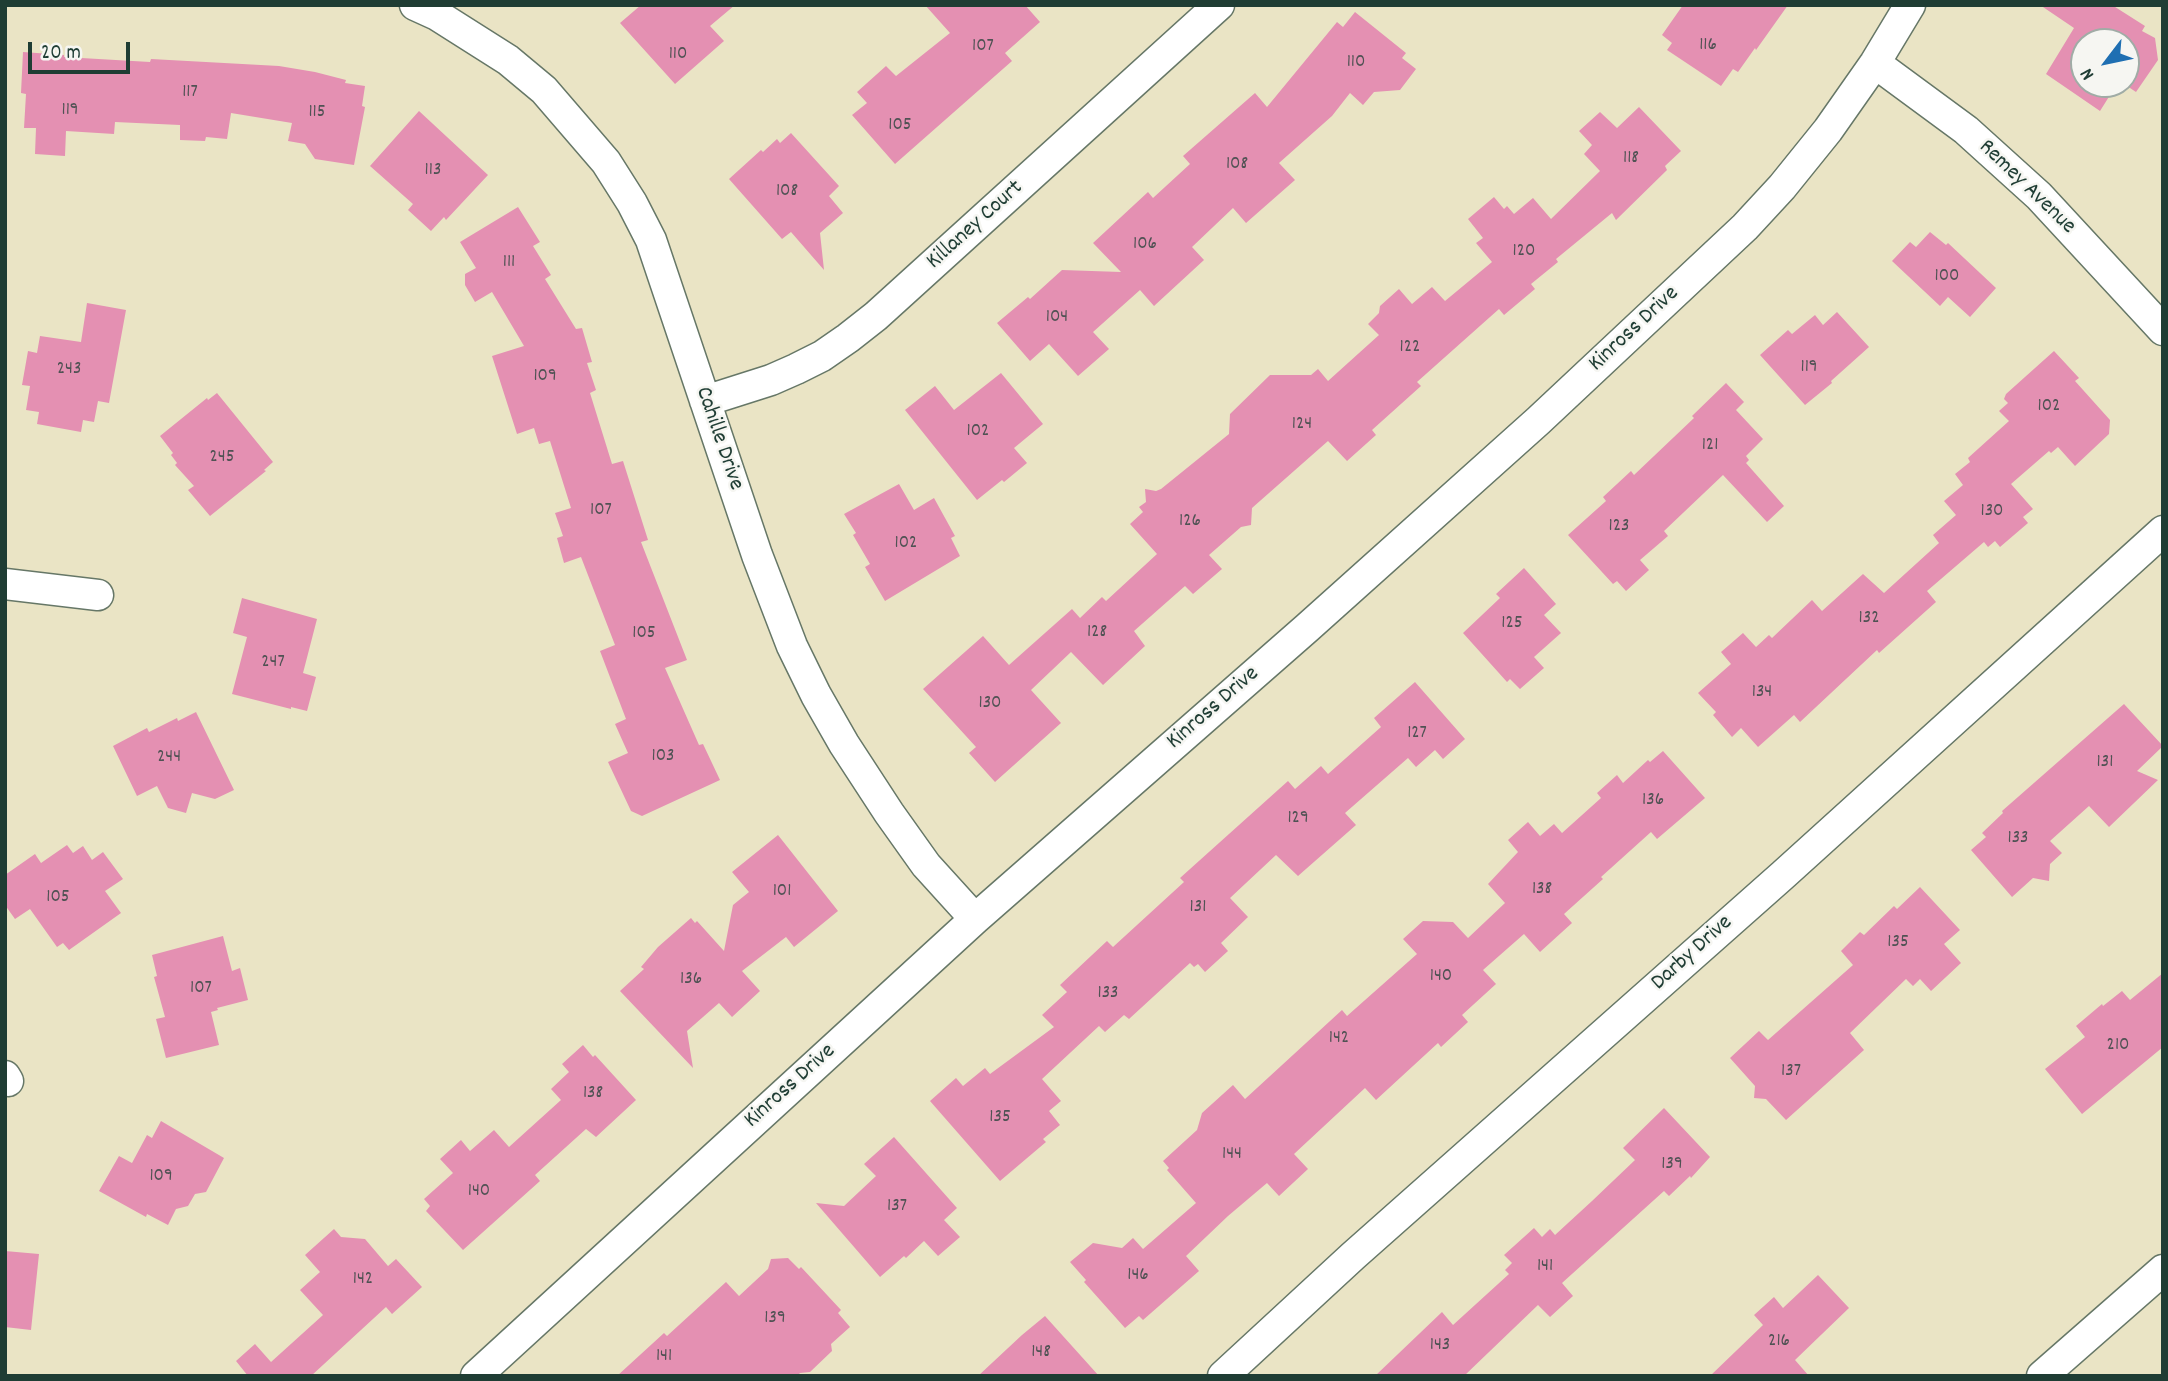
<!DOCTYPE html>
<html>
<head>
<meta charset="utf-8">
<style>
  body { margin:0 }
  #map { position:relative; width:2168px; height:1381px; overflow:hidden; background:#eae4c5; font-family:Dekko,sans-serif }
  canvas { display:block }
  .frame { position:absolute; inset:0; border:7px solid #1f3d34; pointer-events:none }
  .north { position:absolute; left:2070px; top:28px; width:70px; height:70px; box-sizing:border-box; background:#f6f6f2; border:2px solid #a0aca6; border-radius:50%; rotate:238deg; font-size:19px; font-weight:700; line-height:28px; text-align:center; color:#1f3d34 }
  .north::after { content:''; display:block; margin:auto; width:24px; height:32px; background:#1f6fb2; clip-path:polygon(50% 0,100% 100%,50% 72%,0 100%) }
  .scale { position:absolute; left:28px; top:42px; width:102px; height:32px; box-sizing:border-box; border:4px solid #1f3d34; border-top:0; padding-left:9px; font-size:21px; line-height:24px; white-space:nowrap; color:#1f3d34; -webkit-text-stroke:5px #f6f6f2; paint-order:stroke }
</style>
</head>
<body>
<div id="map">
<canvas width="2168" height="1381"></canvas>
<div class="frame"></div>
<div class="north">N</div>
<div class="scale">20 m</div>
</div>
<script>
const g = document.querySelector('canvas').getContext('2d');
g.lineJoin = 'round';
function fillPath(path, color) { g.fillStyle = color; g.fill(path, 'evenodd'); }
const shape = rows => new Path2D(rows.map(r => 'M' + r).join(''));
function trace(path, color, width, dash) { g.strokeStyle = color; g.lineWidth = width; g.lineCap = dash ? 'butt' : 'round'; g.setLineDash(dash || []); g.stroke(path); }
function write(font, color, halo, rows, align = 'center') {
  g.font = font + ' Dekko,sans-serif'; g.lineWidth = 5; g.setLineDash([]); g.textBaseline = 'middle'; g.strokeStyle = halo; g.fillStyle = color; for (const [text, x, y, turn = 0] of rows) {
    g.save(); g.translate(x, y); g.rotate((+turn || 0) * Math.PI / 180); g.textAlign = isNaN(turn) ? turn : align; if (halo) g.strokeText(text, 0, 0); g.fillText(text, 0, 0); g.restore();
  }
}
fillPath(shape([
  [641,5,735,5,710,26,724,41,675,84,620,23],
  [925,5,1025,5,1040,22,1005,53,1012,61,895,164,852,115,867,103,857,92,886,66,896,76,950,33],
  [1683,5,1788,5,1756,50,1755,48,1738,72,1733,69,1721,86,1667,50,1672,43,1662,35],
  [2040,5,2112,5,2145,26,2142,31,2155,38,2158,60,2136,92,2124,84,2126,84,2126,42,2084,42,2084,84,2117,84,2100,111,2046,74,2074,28],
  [1355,12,1406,53,1402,58,1416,69,1400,90,1374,92,1363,105,1350,93,1332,116,1279,163,1295,180,1246,223,1233,208,1192,247,1204,260,1154,306,1140,290,1093,332,1109,349,1078,376,1049,344,1030,361,997,323,1028,297,1030,299,1062,270,1121,272,1093,243,1148,192,1153,198,1190,164,1183,156,1255,93,1267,107,1337,22,1343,27],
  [23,52,64,55,64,57,150,62,151,59,279,66,315,72,346,80,345,83,365,86,362,106,365,107,354,165,315,159,305,144,288,141,292,123,231,113,227,139,206,137,205,141,180,140,180,125,115,122,114,134,66,131,65,156,35,154,36,128,24,128,26,94,21,93],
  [1639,107,1681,151,1665,166,1667,170,1616,220,1612,213,1556,259,1558,262,1531,284,1535,289,1504,315,1499,309,1417,382,1421,386,1372,430,1376,435,1347,461,1328,441,1252,508,1251,525,1241,527,1209,555,1222,569,1193,594,1185,586,1134,631,1145,646,1103,685,1071,652,1031,690,1061,723,995,782,969,753,976,747,923,689,983,636,1009,665,1072,609,1080,618,1102,597,1106,601,1157,554,1130,524,1143,512,1139,507,1146,502,1145,489,1156,491,1161,489,1229,434,1230,414,1270,375,1311,375,1318,369,1328,381,1379,335,1368,324,1379,313,1380,306,1399,289,1412,304,1432,287,1445,301,1492,262,1476,243,1483,238,1468,219,1494,197,1504,209,1507,206,1514,214,1533,198,1551,219,1600,171,1584,154,1592,145,1579,131,1600,112,1617,128],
  [419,111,488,175,446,220,444,217,431,231,408,210,413,204,370,166],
  [791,133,839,186,829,196,843,213,820,233,824,270,791,232,782,239,729,179,761,150,763,152,777,139,780,143],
  [518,207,540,242,533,246,551,275,545,279,576,329,582,328,592,362,587,363,596,390,590,393,612,464,623,461,648,540,641,542,687,660,665,668,699,745,703,744,720,780,642,816,631,811,608,762,628,753,615,724,626,719,600,651,615,645,581,557,564,563,557,538,563,536,555,513,571,508,550,441,539,444,534,428,517,434,492,356,524,346,492,292,475,302,465,285,465,274,476,268,460,242],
  [1930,232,1946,245,1948,243,1996,288,1970,317,1948,297,1940,306,1892,261,1910,242,1916,247],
  [87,303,126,310,109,403,98,401,94,422,83,420,81,432,37,424,39,412,26,410,30,386,22,385,28,351,37,353,40,336,81,342],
  [1837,312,1869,347,1831,381,1832,383,1805,405,1760,355,1788,330,1792,334,1815,315,1823,325],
  [2054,351,2079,378,2075,381,2110,420,2109,434,2075,466,2058,447,2051,453,2049,451,2011,484,2033,509,2023,517,2028,523,2000,547,1995,541,1988,547,1984,542,1927,591,1936,602,1879,653,1877,650,1800,722,1794,715,1758,747,1741,728,1732,737,1713,715,1716,712,1698,693,1731,664,1721,652,1743,633,1756,647,1769,635,1772,638,1812,600,1822,611,1863,574,1884,593,1939,543,1933,535,1956,515,1944,501,1963,485,1955,474,1970,462,1968,458,2009,421,1999,411,2008,403,2004,399,2006,394],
  [1001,373,1043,424,1014,448,1027,463,1004,482,1002,480,977,500,905,410,935,386,954,410],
  [1726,383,1744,402,1736,410,1763,439,1746,456,1749,460,1746,463,1784,506,1767,522,1723,475,1664,531,1668,536,1640,560,1649,570,1626,591,1617,581,1613,584,1568,535,1606,501,1603,497,1631,471,1634,475,1694,418,1692,416],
  [217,393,273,462,264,470,266,471,210,516,188,490,194,486,175,465,177,463,171,455,173,453,160,436,207,398,208,400],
  [899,484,914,510,934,498,955,536,951,538,960,556,885,601,865,567,870,564,853,535,856,533,844,514],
  [1524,568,1556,604,1544,615,1561,633,1534,657,1544,668,1520,689,1510,679,1507,682,1463,633,1500,598,1496,594],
  [242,598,317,619,303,673,316,677,307,711,291,707,291,709,232,694,247,637,233,633],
  [1415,682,1465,739,1443,759,1435,750,1416,767,1408,758,1345,813,1356,825,1298,876,1276,855,1230,898,1248,917,1221,943,1228,951,1205,972,1198,964,1194,967,1190,963,1129,1019,1124,1015,1105,1032,1099,1026,1042,1079,1061,1101,1049,1111,1060,1125,1043,1139,1046,1142,1000,1181,930,1101,956,1078,963,1086,985,1068,990,1074,1054,1027,1042,1015,1067,992,1060,985,1107,941,1113,947,1184,882,1180,878,1288,781,1295,789,1321,766,1328,774,1381,727,1374,718],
  [2124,704,2163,746,2137,771,2158,780,2109,827,2089,806,2050,841,2062,853,2050,864,2049,881,2033,878,2012,897,1971,850,1986,837,1982,833,2003,813,2002,811],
  [196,712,234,790,215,799,192,793,186,813,168,808,157,786,137,796,113,746,147,728,149,732,177,718,178,721],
  [1663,751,1705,798,1657,839,1651,832,1601,877,1603,879,1564,914,1572,923,1540,952,1524,934,1483,970,1496,984,1462,1015,1468,1022,1441,1047,1438,1043,1376,1100,1365,1088,1294,1154,1308,1169,1279,1196,1267,1183,1228,1216,1186,1256,1199,1271,1143,1320,1139,1316,1125,1328,1084,1282,1086,1280,1070,1262,1093,1243,1122,1248,1133,1238,1143,1249,1196,1203,1167,1170,1169,1168,1163,1161,1197,1130,1202,1113,1233,1085,1245,1099,1342,1010,1347,1016,1417,954,1403,939,1423,921,1453,922,1468,938,1505,903,1488,884,1518,852,1508,840,1528,822,1540,836,1554,824,1562,833,1601,798,1597,793,1617,775,1623,783,1648,760,1650,762],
  [778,835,838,911,794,947,786,937,742,971,760,991,732,1017,719,1003,687,1031,693,1068,620,991,644,969,641,967,658,947,691,918,695,923,697,921,724,951,733,905,749,892,732,872],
  [67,845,73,853,83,846,92,860,103,852,123,879,105,891,121,913,69,950,63,943,57,947,30,909,15,919,5,905,5,875,35,854,41,863],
  [1920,887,1960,930,1944,944,1961,963,1931,991,1920,979,1913,986,1906,979,1850,1033,1864,1050,1786,1120,1766,1099,1754,1098,1755,1086,1730,1058,1759,1031,1768,1040,1853,965,1841,951,1860,932,1864,935,1894,906,1897,909],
  [223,936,232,971,240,968,248,1000,217,1008,218,1010,211,1012,219,1045,166,1058,156,1019,165,1017,154,977,157,976,152,955],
  [2163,973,2163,1047,2082,1114,2045,1069,2085,1037,2076,1026,2102,1004,2103,1006,2122,991,2130,1000],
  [583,1045,593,1057,595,1055,636,1100,596,1137,586,1129,535,1175,540,1181,463,1250,426,1211,430,1206,424,1199,453,1173,440,1159,461,1140,470,1151,494,1130,509,1147,561,1100,551,1089,569,1072,562,1064],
  [1664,1108,1710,1157,1691,1178,1690,1176,1669,1196,1664,1191,1562,1283,1573,1296,1550,1317,1538,1305,1464,1376,1375,1376,1442,1312,1453,1325,1509,1274,1505,1270,1512,1263,1504,1255,1534,1228,1542,1237,1550,1229,1555,1235,1592,1201,1635,1160,1623,1148],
  [161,1121,224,1158,206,1192,195,1194,188,1206,176,1209,168,1225,147,1214,146,1217,99,1191,119,1156,132,1163,147,1135,152,1138],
  [894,1137,957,1208,944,1220,960,1237,938,1256,924,1241,906,1258,904,1256,880,1277,816,1203,844,1206,876,1176,864,1164],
  [334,1229,341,1237,365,1239,388,1266,396,1259,422,1287,392,1314,386,1307,311,1376,248,1376,236,1361,255,1344,271,1362,323,1315,300,1290,320,1272,305,1255],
  [5,1251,39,1254,31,1330,5,1327],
  [788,1258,799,1269,801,1267,841,1310,838,1313,850,1327,831,1344,832,1351,810,1372,800,1373,797,1376,617,1376,664,1333,667,1336,726,1282,739,1296,768,1269,771,1259],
  [1818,1275,1849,1308,1795,1360,1809,1376,1710,1376,1763,1325,1754,1315,1774,1297,1783,1308],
  [1045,1316,1099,1376,978,1376,1022,1335]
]), '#e490b2');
const minor = shape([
  [415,5,437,15,508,60,544,90,606,162,632,203,651,240,757,555,792,646,816,695,844,744,889,813,926,865,975,919],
  [1875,63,1966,130,2039,196,2163,330],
  [705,401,771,380,796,369,822,356,848,338,876,316,1219,5],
  [5,584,98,595],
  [5,1076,8,1081],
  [476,1376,975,919,1307,628,1538,421,1745,227,1782,187,1828,130,1875,63,1910,5],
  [1223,1376,1353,1256,1783,875,2163,531],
  [2042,1376,2163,1270]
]);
trace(minor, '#667767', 33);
trace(minor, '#fff', 30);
write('19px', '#505254', null, [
  ["116",1708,46],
  ["107",983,47],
  ["110",678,55],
  ["110",1356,63],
  ["117",190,93],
  ["119",70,111],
  ["115",317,113],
  ["105",900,126],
  ["118",1631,159],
  ["108",1237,165],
  ["113",433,171],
  ["108",787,192],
  ["106",1145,245],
  ["120",1524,252],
  ["111",509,263],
  ["100",1947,277],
  ["104",1057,318],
  ["122",1410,348],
  ["119",1809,368],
  ["243",69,370],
  ["109",545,377],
  ["102",2049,407],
  ["124",1302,425],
  ["102",978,432],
  ["121",1710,446],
  ["245",222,458],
  ["107",601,511],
  ["130",1992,512],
  ["126",1190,522],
  ["123",1619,527],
  ["102",906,544],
  ["132",1869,619],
  ["125",1512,624],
  ["128",1097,633],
  ["105",644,634],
  ["247",273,663],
  ["134",1762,693],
  ["130",990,704],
  ["127",1417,734],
  ["103",663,757],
  ["244",169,758],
  ["131",2105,763],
  ["136",1653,801],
  ["129",1298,819],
  ["133",2018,839],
  ["138",1542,890],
  ["101",782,892],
  ["105",58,898],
  ["131",1198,908],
  ["135",1898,943],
  ["140",1441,977],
  ["136",691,980],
  ["107",201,989],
  ["133",1108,994],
  ["142",1339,1039],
  ["210",2118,1046],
  ["137",1791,1072],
  ["138",593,1094],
  ["135",1000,1118],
  ["144",1232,1155],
  ["139",1672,1165],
  ["109",161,1177],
  ["140",479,1192],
  ["137",897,1207],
  ["141",1545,1267],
  ["146",1138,1276],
  ["142",363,1280],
  ["139",775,1319],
  ["216",1779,1342],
  ["143",1440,1346],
  ["148",1041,1353],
  ["141",664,1357]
]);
write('23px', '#1f3d34', '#f6f6f2', [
  ["Remey Avenue",2026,188,44],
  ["Killaney Court",976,226,-42],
  ["Kinross Drive",1635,330,-43],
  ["Cahille Drive",718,439,71],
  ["Kinross Drive",1214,709,-41],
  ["Darby Drive",1693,954,-42],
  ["Kinross Drive",791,1087,-42]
]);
</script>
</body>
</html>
